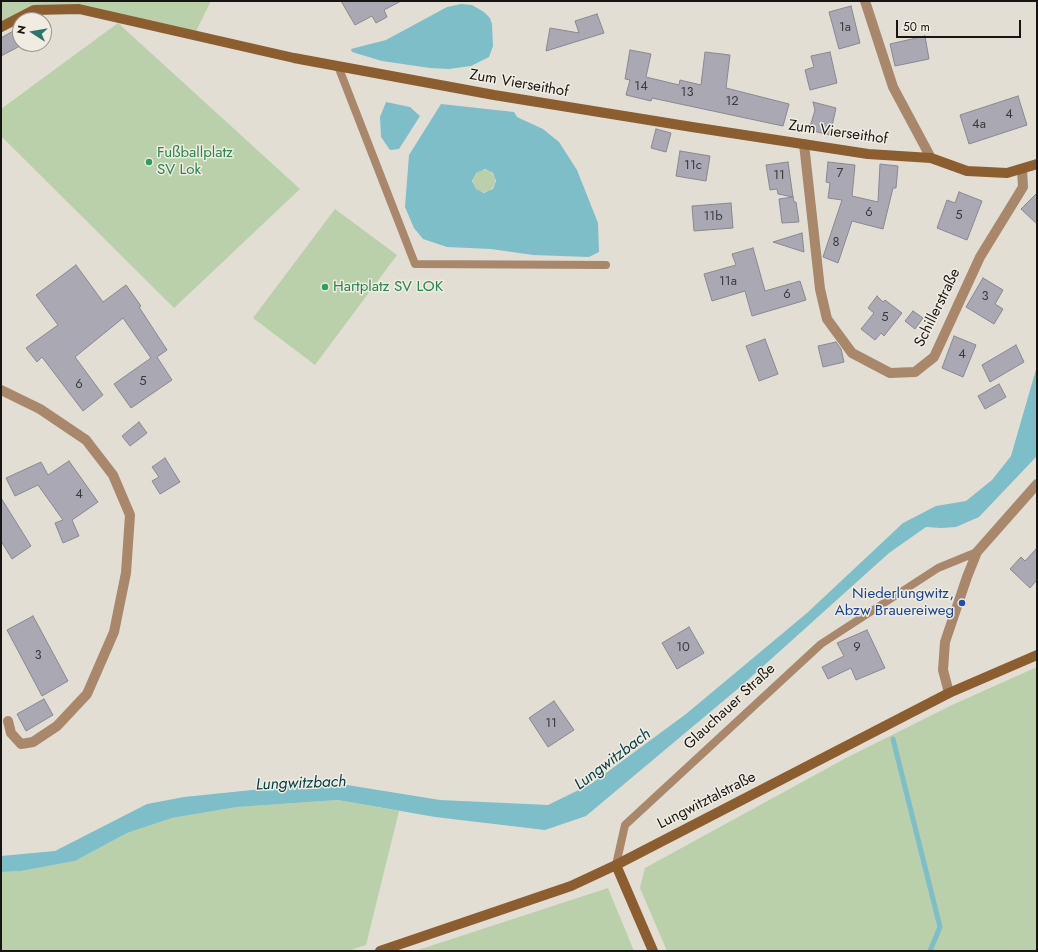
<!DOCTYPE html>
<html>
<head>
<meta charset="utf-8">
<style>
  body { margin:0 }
  #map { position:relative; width:1038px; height:952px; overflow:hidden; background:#e2ded3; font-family:Jost,sans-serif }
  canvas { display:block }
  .frame { position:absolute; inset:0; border:2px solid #161511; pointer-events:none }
  .north { position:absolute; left:12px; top:12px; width:40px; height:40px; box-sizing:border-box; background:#f0ece1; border:1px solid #99968e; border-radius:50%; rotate:282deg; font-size:11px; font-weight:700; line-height:16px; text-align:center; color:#161511 }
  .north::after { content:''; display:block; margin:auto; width:14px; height:18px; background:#2d756f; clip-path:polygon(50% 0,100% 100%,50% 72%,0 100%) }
  .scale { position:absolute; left:896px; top:20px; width:125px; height:18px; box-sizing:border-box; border:2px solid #161511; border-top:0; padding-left:5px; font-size:12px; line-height:14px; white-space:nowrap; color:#161511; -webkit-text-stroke:3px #f0ece1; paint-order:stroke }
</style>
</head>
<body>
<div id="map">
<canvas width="1038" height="952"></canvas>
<div class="frame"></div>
<div class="north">N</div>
<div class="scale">50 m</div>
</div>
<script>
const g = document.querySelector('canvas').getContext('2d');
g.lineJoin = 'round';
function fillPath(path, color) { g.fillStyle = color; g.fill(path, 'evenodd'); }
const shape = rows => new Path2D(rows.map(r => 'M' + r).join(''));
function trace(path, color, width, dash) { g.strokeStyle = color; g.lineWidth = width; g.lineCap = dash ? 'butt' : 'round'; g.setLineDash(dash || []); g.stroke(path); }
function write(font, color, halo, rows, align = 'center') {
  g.font = font + ' Jost,sans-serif'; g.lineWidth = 3; g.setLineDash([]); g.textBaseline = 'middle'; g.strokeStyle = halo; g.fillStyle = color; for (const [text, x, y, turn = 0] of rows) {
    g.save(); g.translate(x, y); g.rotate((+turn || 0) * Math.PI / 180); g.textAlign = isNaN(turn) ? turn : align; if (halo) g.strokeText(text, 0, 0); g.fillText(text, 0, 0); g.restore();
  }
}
fillPath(shape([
  [1,1,211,1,194,35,79,9,34,10,1,27],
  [118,23,300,189,174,308,1,136,1,109],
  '473 181a11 11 0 1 1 22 0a11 11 0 1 1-22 0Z',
  [335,209,397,255,315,365,253,318],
  [1037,667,1037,951,667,951,640,888,645,868,846,758,952,705],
  [338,800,399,811,366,945,348,951,1,951,1,872,21,871,75,861,127,833,172,818,237,807],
  [608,888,634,951,415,951]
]), '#b9d0aa');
fillPath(shape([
  [461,4,472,5,484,12,490,18,492,24,493,46,489,57,471,66,449,69,430,68,382,61,352,52,351,49,386,40,447,7],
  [386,102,410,107,420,116,399,149,390,150,381,137,380,117],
  [441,104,514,112,517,117,543,129,559,142,577,170,598,223,599,252,589,257,533,255,491,249,447,247,423,239,414,228,405,207,409,155],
  [485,169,493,173,496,181,493,189,484,193,476,189,472,181,476,173],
  [1037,366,1036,457,979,517,956,527,941,528,926,527,889,553,740,687,586,816,545,830,435,817,338,800,237,807,172,818,127,833,75,861,21,871,1,872,1,856,55,851,147,804,184,797,301,785,347,785,440,800,548,805,591,784,686,714,807,613,903,523,936,506,966,501,992,480,1011,456]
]), '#7dbec8');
trace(shape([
  [893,739,940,927,930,951]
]), '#7dbec8', 5);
const building = shape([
  [341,1,401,1,384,10,387,17,376,23,372,16,355,25,341,1],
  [851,6,860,43,839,49,829,12,851,6],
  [597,14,604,33,546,51,550,28,579,33,575,21,597,14],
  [20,27,20,46,1,56,1,38,20,27],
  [925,36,929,59,895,66,890,44,925,36],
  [630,50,651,54,646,77,679,85,680,80,701,85,705,52,730,55,726,88,789,104,783,126,652,98,651,101,626,95,630,80,625,79,630,50],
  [830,52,837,83,810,90,805,70,814,67,811,56,830,52],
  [1018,96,1027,125,969,144,960,115,1018,96],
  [813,102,836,108,830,135,809,130,815,110,813,102],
  [656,129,671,133,666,152,651,148,656,129],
  [680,151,710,156,706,181,676,176,680,151],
  [788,162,793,197,778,194,777,189,770,190,766,165,788,162],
  [828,162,855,165,852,196,878,202,880,164,898,166,896,188,893,188,883,229,852,221,838,263,823,257,842,200,828,198,830,183,826,182,828,162],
  [959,192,982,201,967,240,937,228,947,200,955,203,959,192],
  [1037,193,1037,224,1021,209,1037,193],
  [793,197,794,202,796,202,799,222,782,223,779,199,793,197],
  [731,203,733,228,694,231,692,206,731,203],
  [802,233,804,252,773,242,802,233],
  [753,248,765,291,800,281,806,300,752,316,745,291,712,301,704,274,736,265,732,254,753,248],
  [76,265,103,302,126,285,141,306,139,307,167,350,157,357,172,380,131,408,114,384,151,358,123,318,75,357,103,395,83,411,42,357,37,362,26,348,58,325,36,295,76,265],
  [983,278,1003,290,995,304,1003,309,994,324,966,307,983,278],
  [877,296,883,302,885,300,902,313,884,336,881,333,875,340,861,329,874,313,868,308,877,296],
  [913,311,923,318,915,329,905,321,913,311],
  [954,336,976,345,963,377,942,368,954,336],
  [765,339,778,374,759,381,746,346,765,339],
  [836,342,841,349,844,362,823,367,818,346,836,342],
  [1016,345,1024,362,990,382,982,365,1016,345],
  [999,384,1006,397,985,409,978,396,999,384],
  [139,422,147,433,130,446,122,436,139,422],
  [165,458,180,482,160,494,152,481,159,477,152,467,165,458],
  [69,461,98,502,72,520,79,536,63,543,55,523,63,520,38,485,15,496,6,478,41,462,48,475,69,461],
  [1,498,31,546,12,559,1,541,1,498],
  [1037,548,1037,580,1030,588,1010,569,1021,557,1025,561,1037,548],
  [33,616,68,681,42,696,7,630,33,616],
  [689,627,704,653,677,669,662,643,689,627],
  [867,630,885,668,856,680,851,668,828,679,822,667,844,656,837,643,867,630],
  [44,699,53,715,26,731,17,714,44,699],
  [554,701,574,730,548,747,529,718,554,701]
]);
fillPath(building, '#a9a8b3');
trace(building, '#888892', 1);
trace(shape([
  [338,66,415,264,606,265],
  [616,865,625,825,821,644,938,568,977,552]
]), '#a8876b', 8);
trace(shape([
  [865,1,893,87,931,158],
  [804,144,820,289,827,319,852,353,890,373,915,372,934,357,980,257,1023,187,1022,169],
  [1,390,40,409,86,440,113,475,130,515,126,573,114,632,87,694,57,726,33,742,21,744,11,733,8,721],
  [949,693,943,670,945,642,967,577,977,552,1037,484]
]), '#a8876b', 10);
trace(shape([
  [1,27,34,10,79,9,294,58,494,95,692,127,868,154,931,158,967,171,1007,173,1037,164],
  [616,865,653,951],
  [380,951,571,886,616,865,949,693,1037,655]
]), '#8c5d2f', 10);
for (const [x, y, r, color] of [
  [149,162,4,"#2e9e5b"],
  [325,287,4,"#2e9e5b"],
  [962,603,4,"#1a4fb4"]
]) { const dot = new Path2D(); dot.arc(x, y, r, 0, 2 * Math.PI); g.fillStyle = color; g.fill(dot); trace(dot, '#f0ece1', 1.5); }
write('13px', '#3b3a3a', null, [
  ["1a",845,28],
  ["14",641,87],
  ["13",687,93],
  ["12",732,102],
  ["4",1009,115],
  ["4a",979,125],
  ["11c",693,166],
  ["7",840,174],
  ["11",779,176],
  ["6",869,213],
  ["5",959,216],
  ["11b",713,217],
  ["8",836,243],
  ["11a",728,282],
  ["6",787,295],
  ["3",985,297],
  ["5",885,318],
  ["4",962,355],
  ["5",143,382],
  ["6",79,385],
  ["4",79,495],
  ["10",683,648],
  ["9",857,648],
  ["3",38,656],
  ["11",551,724]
]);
write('15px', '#161511', '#f0ece1', [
  ["Zum Vierseithof",519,84,10],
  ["Zum Vierseithof",838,133,8],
  ["Schillerstraße",938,308,-64],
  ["Glauchauer Straße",730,707,-43],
  ["Lungwitztalstraße",707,801,-27]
]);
write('15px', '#27864d', '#f0ece1', [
  ["Fußballplatz",157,153],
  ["SV Lok",157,170],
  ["Hartplatz SV LOK",333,287]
], 'left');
write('15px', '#164399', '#f0ece1', [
  ["Niederlungwitz,",954,594],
  ["Abzw Brauereiweg",954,611]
], 'right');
write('italic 16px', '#003e46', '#f0ece1', [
  ["Lungwitzbach",613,760,-37],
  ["Lungwitzbach",301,784,-2]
]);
</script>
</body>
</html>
